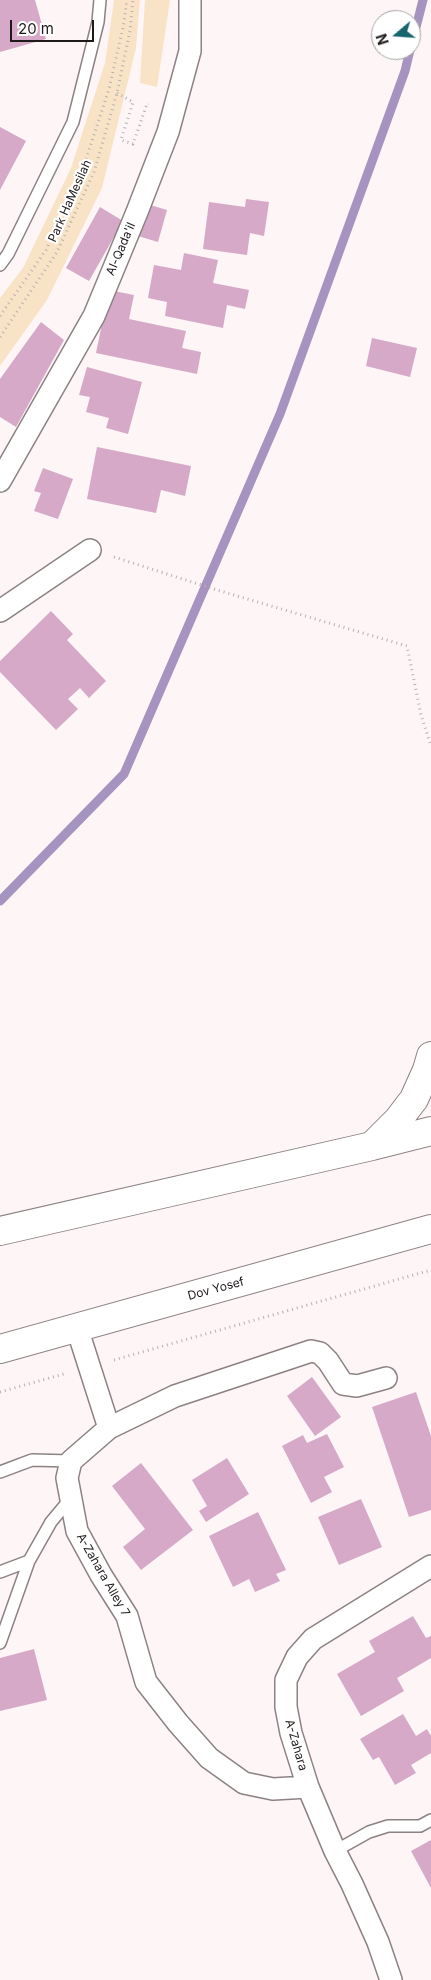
<!DOCTYPE html>
<html>
<head>
<meta charset="utf-8">
<style>
  body { margin:0 }
  #map { position:relative; width:431px; height:1980px; overflow:hidden; background:#fdf5f6; font-family:Inter,sans-serif }
  canvas { display:block }
  .north { position:absolute; left:371px; top:10px; width:50px; height:50px; box-sizing:border-box; background:#fff; border:1px solid #a5a3a3; border-radius:50%; rotate:252deg; font-size:14px; font-weight:700; line-height:20px; text-align:center; color:#1f1a1a }
  .north::after { content:''; display:block; margin:auto; width:18px; height:22px; background:#18656d; clip-path:polygon(50% 0,100% 100%,50% 72%,0 100%) }
  .scale { position:absolute; left:10px; top:20px; width:84px; height:22px; box-sizing:border-box; border:2px solid #1f1a1a; border-top:0; padding-left:6px; font-size:15px; line-height:18px; white-space:nowrap; color:#1f1a1a; -webkit-text-stroke:4px #fff; paint-order:stroke }
</style>
</head>
<body>
<div id="map">
<canvas width="431" height="1980"></canvas>
<div class="north">N</div>
<div class="scale">20 m</div>
</div>
<script>
const g = document.querySelector('canvas').getContext('2d');
g.lineJoin = 'round';
function fillPath(path, color) { g.fillStyle = color; g.fill(path, 'evenodd'); }
const shape = rows => new Path2D(rows.map(r => 'M' + r).join(''));
function trace(path, color, width, dash) { g.strokeStyle = color; g.lineWidth = width; g.lineCap = dash ? 'butt' : 'round'; g.setLineDash(dash || []); g.stroke(path); }
function write(font, color, halo, rows, align = 'center') {
  g.font = font + ' Inter,sans-serif'; g.lineWidth = 4.5; g.setLineDash([]); g.textBaseline = 'middle'; g.strokeStyle = halo; g.fillStyle = color; for (const [text, x, y, turn = 0] of rows) {
    g.save(); g.translate(x, y); g.rotate((+turn || 0) * Math.PI / 180); g.textAlign = isNaN(turn) ? turn : align; if (halo) g.strokeText(text, 0, 0); g.fillText(text, 0, 0); g.restore();
  }
}
fillPath(shape([
  [114,0,140,0,136,48,102,188,47,300,0,366,0,298,23,268,71,168,105,63],
  [145,0,170,0,157,87,140,83]
]), '#f9e3c6');
trace(shape([
  [411,47,423,0],
  [0,901,124,774,280,414,405,71,410,50]
]), '#a693c0', 9);
fillPath(shape([
  [0,0,35,0,46,39,0,52],
  [0,127,26,141,0,190],
  [246,199,269,202,264,236,250,233,247,255,203,249,209,202,245,207],
  [147,204,167,210,158,242,138,236],
  [100,207,123,221,89,281,66,268],
  [184,253,218,260,213,283,249,290,245,309,227,305,223,328,165,316,167,302,148,298,154,265,181,270],
  [109,290,134,295,129,319,186,331,182,348,201,352,197,374,96,353],
  [41,322,64,340,16,427,0,417,0,379],
  [372,338,417,348,410,377,366,366],
  [87,367,142,382,128,434,106,428,109,418,86,412,90,397,79,395],
  [97,447,191,466,185,496,161,490,156,513,87,499],
  [43,468,73,479,58,519,34,511,41,493,34,491],
  [51,611,73,634,67,640,106,681,89,698,80,688,68,699,78,709,56,730,0,672,0,661],
  [312,1377,341,1417,315,1436,287,1396],
  [416,1392,431,1436,431,1510,409,1517,372,1407],
  [327,1434,344,1467,324,1477,332,1492,311,1503,282,1446,303,1435,307,1443],
  [227,1458,249,1494,206,1522,199,1511,207,1506,192,1480],
  [141,1463,193,1530,141,1570,123,1547,145,1529,112,1486],
  [361,1499,382,1547,339,1565,318,1517],
  [258,1512,286,1570,276,1574,280,1581,255,1592,249,1579,233,1587,209,1536],
  [413,1616,426,1638,431,1636,431,1658,397,1678,404,1691,361,1716,337,1674,375,1652,369,1641],
  [34,1649,47,1700,0,1711,0,1658],
  [403,1714,416,1736,427,1729,431,1736,431,1753,411,1765,416,1773,395,1785,379,1757,373,1760,360,1739],
  [431,1840,431,1888,411,1851]
]), '#d6a9c9');
const service = shape([
  [0,265,8,254,73,122,98,22,100,0],
  [0,1472,32,1460,71,1461],
  [0,1572,29,1561],
  [0,1643,29,1561,51,1522,71,1498],
  [335,1851,369,1832,388,1826,420,1826,431,1820]
]);
const minor = shape([
  [0,481,94,316,137,212,168,132,190,51,190,0],
  [0,611,90,550],
  [77,1328,109,1428],
  [308,1787,273,1789,244,1783,209,1758,178,1723,146,1682,127,1616,101,1575,77,1531,67,1478,71,1461,109,1428,175,1396,311,1351,320,1353,328,1361,343,1384,357,1386,386,1378],
  [391,1980,378,1942,352,1884,335,1851,308,1787,291,1733,286,1707,286,1680,297,1657,313,1639,431,1566]
]);
const secondary = shape([
  [373,1145,398,1120,414,1099,427,1070,431,1056],
  [0,1231,372,1146,431,1131],
  [0,1349,431,1229]
]);
trace(service, '#8d8283', 14);
trace(minor, '#8d8283', 24);
trace(secondary, '#8d8283', 30);
trace(shape([
  [117,93,133,102,121,140,133,144,147,104,149,104],
  [0,316,46,250,82,171,109,89,123,28,127,0],
  [0,337,57,252,94,172,117,93,130,31,133,0],
  [114,557,217,590,407,646,421,715,431,746],
  [114,1360,431,1270],
  [0,1392,67,1373]
]), '#b8b1b2', 3, [1, 4]);
trace(service, '#fff', 11);
trace(minor, '#fff', 21);
trace(secondary, '#fff', 28);
write('12px', '#1f1a1a', '#fff', [
  ["Park HaMesilah",70,201,-66],
  ["Al-Qada'il",121,249,-67],
  ["Dov Yosef",216,1289,-15],
  ["A-Zahara Alley 7",103,1575,60],
  ["A-Zahara",296,1745,74]
]);
</script>
</body>
</html>
